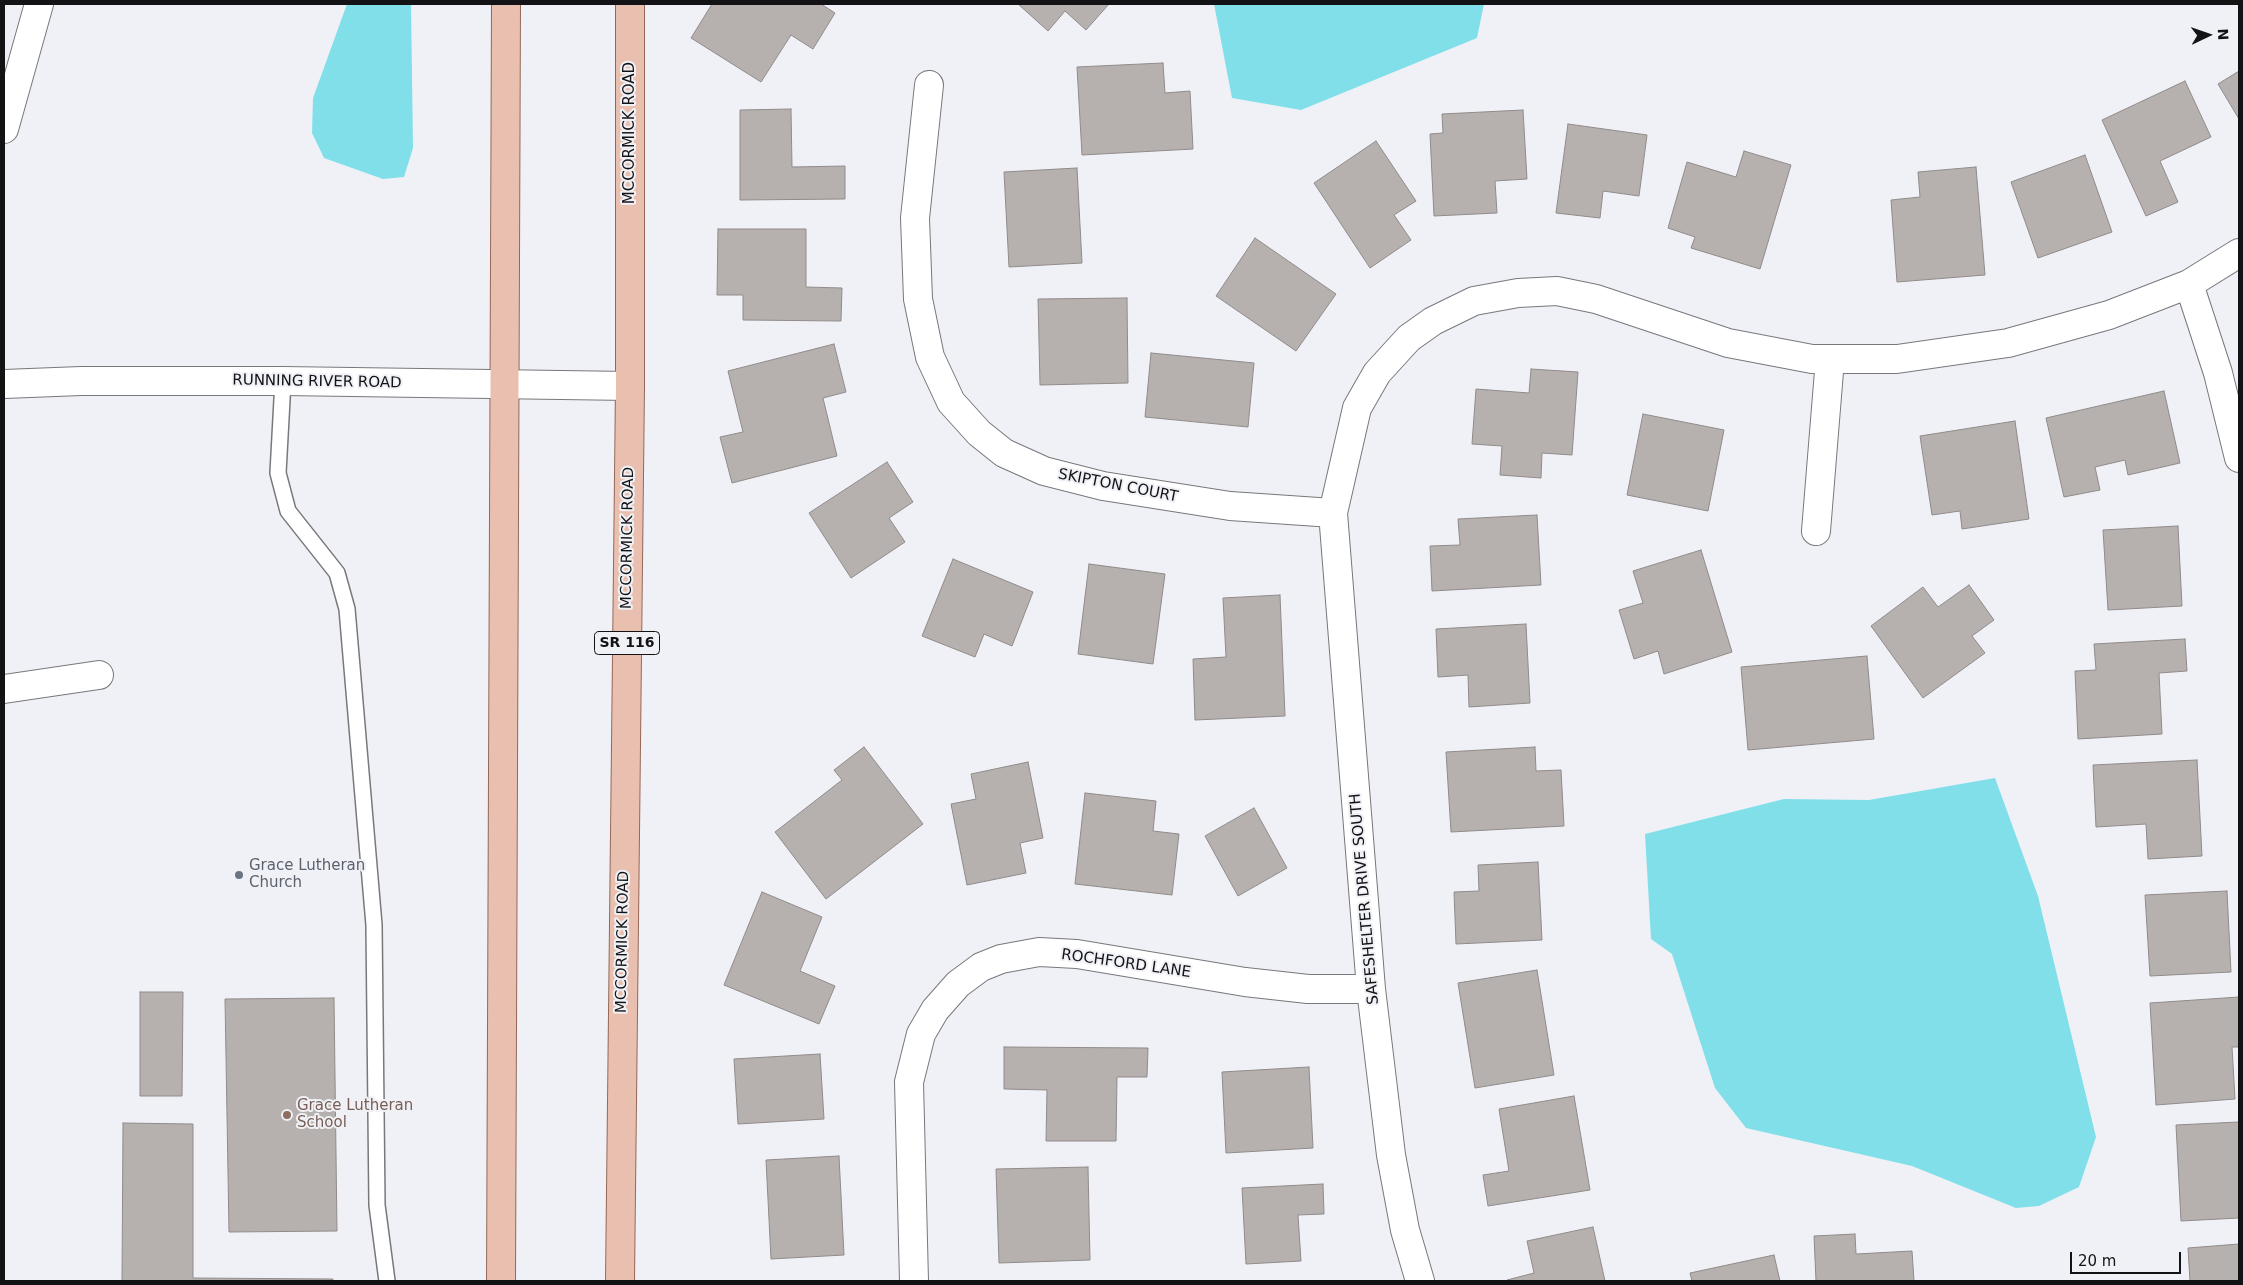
<!DOCTYPE html>
<html>
<head>
<meta charset="utf-8">
<style>
  body { margin:0 }
  #map { position:relative; width:2243px; height:1285px; overflow:hidden; background:#f0f1f6; font-family:"DejaVu Sans",sans-serif }
  canvas { display:block }
  .frame { position:absolute; inset:0; border:5px solid #131315; pointer-events:none }
  .north { position:absolute; left:2183px; top:10px; width:50px; height:50px; -webkit-text-stroke:4px #f0f1f6; paint-order:stroke; rotate:87deg; font-size:14px; font-weight:700; line-height:20px; text-align:center; color:#131315 }
  .north::after { content:''; display:block; margin:auto; width:18px; height:22px; background:#131315; clip-path:polygon(50% 0,100% 100%,50% 72%,0 100%) }
  .scale { position:absolute; left:2070px; top:1252px; width:111px; height:22px; box-sizing:border-box; border:2px solid #131315; border-top:0; padding-left:6px; font-size:15px; line-height:18px; white-space:nowrap; color:#131315; -webkit-text-stroke:4px #f0f1f6; paint-order:stroke }
</style>
</head>
<body>
<div id="map">
<canvas width="2243" height="1285"></canvas>
<div class="frame"></div>
<div class="north">N</div>
<div class="scale">20 m</div>
</div>
<script>
const g = document.querySelector('canvas').getContext('2d');
g.lineJoin = 'round';
function fillPath(path, color) { g.fillStyle = color; g.fill(path, 'evenodd'); }
const shape = rows => new Path2D(rows.map(r => 'M' + r).join(''));
function trace(path, color, width, dash) { g.strokeStyle = color; g.lineWidth = width; g.lineCap = dash ? 'butt' : 'round'; g.setLineDash(dash || []); g.stroke(path); }
function write(font, color, halo, rows, align = 'center') {
  g.font = font + ' "DejaVu Sans",sans-serif'; g.lineWidth = 4; g.setLineDash([]); g.textBaseline = 'middle'; g.strokeStyle = halo; g.fillStyle = color; for (const [text, x, y, turn = 0] of rows) {
    g.save(); g.translate(x, y); g.rotate((+turn || 0) * Math.PI / 180); g.textAlign = isNaN(turn) ? turn : align; if (halo) g.strokeText(text, 0, 0); g.fillText(text, 0, 0); g.restore();
  }
}
fillPath(shape([
  [347,4,411,4,413,148,404,177,383,179,324,158,312,133,313,98],
  [1214,4,1484,4,1477,38,1301,110,1232,98],
  [1995,778,2038,896,2096,1137,2079,1187,2039,1206,2016,1208,1912,1166,1746,1128,1715,1088,1672,954,1651,939,1645,834,1784,799,1869,800]
]), '#81dfea');
const building = shape([
  [712,4,821,4,835,13,813,49,791,35,761,82,691,38,712,4],
  [1018,4,1109,4,1086,30,1065,11,1048,31,1018,4],
  [1163,63,1165,93,1190,91,1193,149,1082,155,1077,67,1163,63],
  [2239,71,2239,119,2218,84,2239,71],
  [2185,81,2211,137,2160,161,2178,202,2146,216,2102,120,2185,81],
  [791,109,792,167,845,166,845,199,740,200,740,110,791,109],
  [1523,110,1527,179,1495,181,1497,213,1434,216,1430,134,1443,133,1442,114,1523,110],
  [1568,124,1647,135,1639,196,1603,191,1600,218,1556,213,1568,124],
  [1376,141,1416,201,1394,215,1411,240,1370,268,1314,183,1376,141],
  [1744,151,1791,165,1760,269,1691,248,1695,237,1668,228,1687,162,1736,177,1744,151],
  [2085,155,2112,232,2038,258,2011,182,2085,155],
  [1976,167,1985,275,1897,282,1891,200,1920,197,1918,172,1976,167],
  [1077,168,1082,263,1009,267,1004,172,1077,168],
  [718,229,806,229,806,287,842,288,841,321,743,320,743,295,717,295,718,229],
  [1255,238,1336,294,1296,351,1216,296,1255,238],
  [1127,298,1128,383,1040,385,1038,299,1127,298],
  [834,344,846,392,823,398,837,456,732,483,720,437,743,432,728,371,834,344],
  [1151,353,1254,363,1248,427,1145,417,1151,353],
  [1531,369,1578,372,1572,455,1542,453,1541,478,1500,475,1502,446,1472,444,1476,389,1529,393,1531,369],
  [2164,391,2180,463,2128,475,2125,460,2095,467,2100,490,2064,497,2046,418,2164,391],
  [1643,414,1724,430,1708,511,1627,495,1643,414],
  [2015,421,2029,519,1962,529,1960,511,1932,515,1920,436,2015,421],
  [887,462,913,502,889,518,905,542,851,578,809,513,887,462],
  [1537,515,1541,585,1432,591,1430,546,1460,545,1458,519,1537,515],
  [2178,526,2182,606,2108,610,2103,530,2178,526],
  [1701,550,1732,652,1664,674,1658,651,1634,659,1619,610,1643,603,1633,571,1701,550],
  [953,559,1033,592,1012,646,984,634,975,657,922,636,953,559],
  [1089,564,1165,574,1153,664,1078,654,1089,564],
  [1969,585,1994,620,1972,636,1985,653,1923,698,1871,626,1923,587,1938,607,1969,585],
  [1280,595,1285,716,1195,720,1193,659,1226,657,1223,598,1280,595],
  [1526,624,1530,703,1469,707,1468,675,1438,677,1436,629,1526,624],
  [2185,639,2187,671,2159,673,2162,734,2078,739,2075,671,2096,670,2094,644,2185,639],
  [1867,656,1874,739,1748,750,1741,667,1867,656],
  [864,747,923,824,826,899,775,832,842,780,834,770,864,747],
  [1535,747,1536,771,1561,770,1564,826,1451,832,1446,752,1535,747],
  [2197,760,2202,856,2148,859,2146,824,2096,827,2093,765,2197,760],
  [1028,762,1043,838,1020,843,1026,873,967,885,951,804,976,799,971,774,1028,762],
  [1085,793,1156,801,1153,831,1179,834,1172,895,1075,884,1085,793],
  [1254,808,1287,868,1238,896,1205,836,1254,808],
  [1538,862,1542,940,1456,944,1454,892,1479,891,1478,865,1538,862],
  [2227,891,2231,972,2150,976,2145,895,2227,891],
  [762,892,822,917,800,971,835,986,819,1024,724,985,762,892],
  [1537,970,1554,1075,1475,1088,1458,983,1537,970],
  [140,992,183,992,182,1096,140,1096,140,992],
  [2239,997,2239,1047,2232,1047,2235,1099,2156,1105,2150,1003,2239,997],
  [334,998,337,1231,229,1232,225,999,334,998],
  [1004,1047,1148,1048,1147,1077,1117,1077,1116,1141,1046,1141,1047,1090,1004,1089,1004,1047],
  [820,1054,824,1119,738,1124,734,1059,820,1054],
  [1309,1067,1313,1148,1226,1153,1222,1072,1309,1067],
  [1574,1096,1590,1190,1488,1206,1483,1175,1509,1171,1499,1109,1574,1096],
  [2239,1122,2239,1218,2181,1221,2176,1125,2239,1122],
  [123,1123,193,1124,193,1278,333,1279,333,1281,122,1281,123,1123],
  [839,1156,844,1255,771,1259,766,1160,839,1156],
  [1088,1167,1090,1260,999,1263,996,1169,1088,1167],
  [1323,1184,1324,1214,1298,1215,1301,1261,1246,1264,1242,1188,1323,1184],
  [1593,1227,1605,1281,1507,1281,1507,1280,1534,1273,1527,1241,1593,1227],
  [1855,1234,1856,1254,1912,1251,1914,1281,1816,1281,1814,1236,1855,1234],
  [2239,1244,2239,1281,2190,1281,2188,1248,2239,1244],
  [1774,1255,1780,1281,1692,1281,1690,1273,1774,1255]
]);
fillPath(building, '#b6b1af');
trace(building, '#908b8a', 1);
const lane = shape([
  [283,381,278,473,288,511,337,573,347,609,374,925,377,1205,387,1281]
]);
const street = shape([
  [929,85,915,218,918,299,930,357,951,402,979,433,1004,453,1044,471,1103,486,1230,506,1333,513],
  [4,129,39,4],
  [2189,284,2218,373,2239,458],
  [4,384,81,381,283,381,630,386],
  [1816,531,1830,359],
  [4,689,99,675],
  [914,1281,909,1082,921,1034,935,1010,958,984,981,967,1001,959,1039,952,1077,954,1245,982,1308,989,1371,989],
  [1420,1281,1405,1230,1391,1155,1371,989,1333,513,1357,408,1377,373,1409,338,1433,321,1474,301,1518,293,1557,291,1596,299,1728,343,1812,359,1897,359,2008,343,2109,315,2189,284,2239,253]
]);
const primary = shape([
  [501,1281,506,4],
  [620,1281,630,386,630,4]
]);
trace(lane, '#77787c', 18);
trace(street, '#77787c', 30);
trace(primary, '#956856', 30);
trace(lane, '#fff', 15);
trace(street, '#fff', 28);
trace(primary, '#e9c0af', 28);
for (const [x, y, r, color] of [
  [239,875,5,"#6b7280"],
  [287,1115,5,"#8d6e63"]
]) { const dot = new Path2D(); dot.arc(x, y, r, 0, 2 * Math.PI); g.fillStyle = color; g.fill(dot); trace(dot, '#f0f1f6', 2); }
for (const [x, y, w] of [
  [627,643,65]
]) { const box = new Path2D(); box.roundRect(x - w / 2, y - 11.5, w, 23, 4); g.fillStyle = '#f0f1f6'; g.fill(box); trace(box, '#131315', 1); }
write('bold 14px', '#131315', null, [
  ["SR 116",627,643]
]);
write('15px', '#131315', '#f0f1f6', [
  ["MCCORMICK ROAD",630,133,-90],
  ["RUNNING RIVER ROAD",317,382,1],
  ["SKIPTON COURT",1118,486,11],
  ["MCCORMICK ROAD",628,538,-89],
  ["SAFESHELTER DRIVE SOUTH",1365,899,-95],
  ["MCCORMICK ROAD",623,942,-89],
  ["ROCHFORD LANE",1126,964,8]
]);
write('15px', '#5b616d', '#f0f1f6', [
  ["Grace Lutheran",249,866],
  ["Church",249,883]
], 'left');
write('15px', '#785e54', '#f0f1f6', [
  ["Grace Lutheran",297,1106],
  ["School",297,1123]
], 'left');
</script>
</body>
</html>
